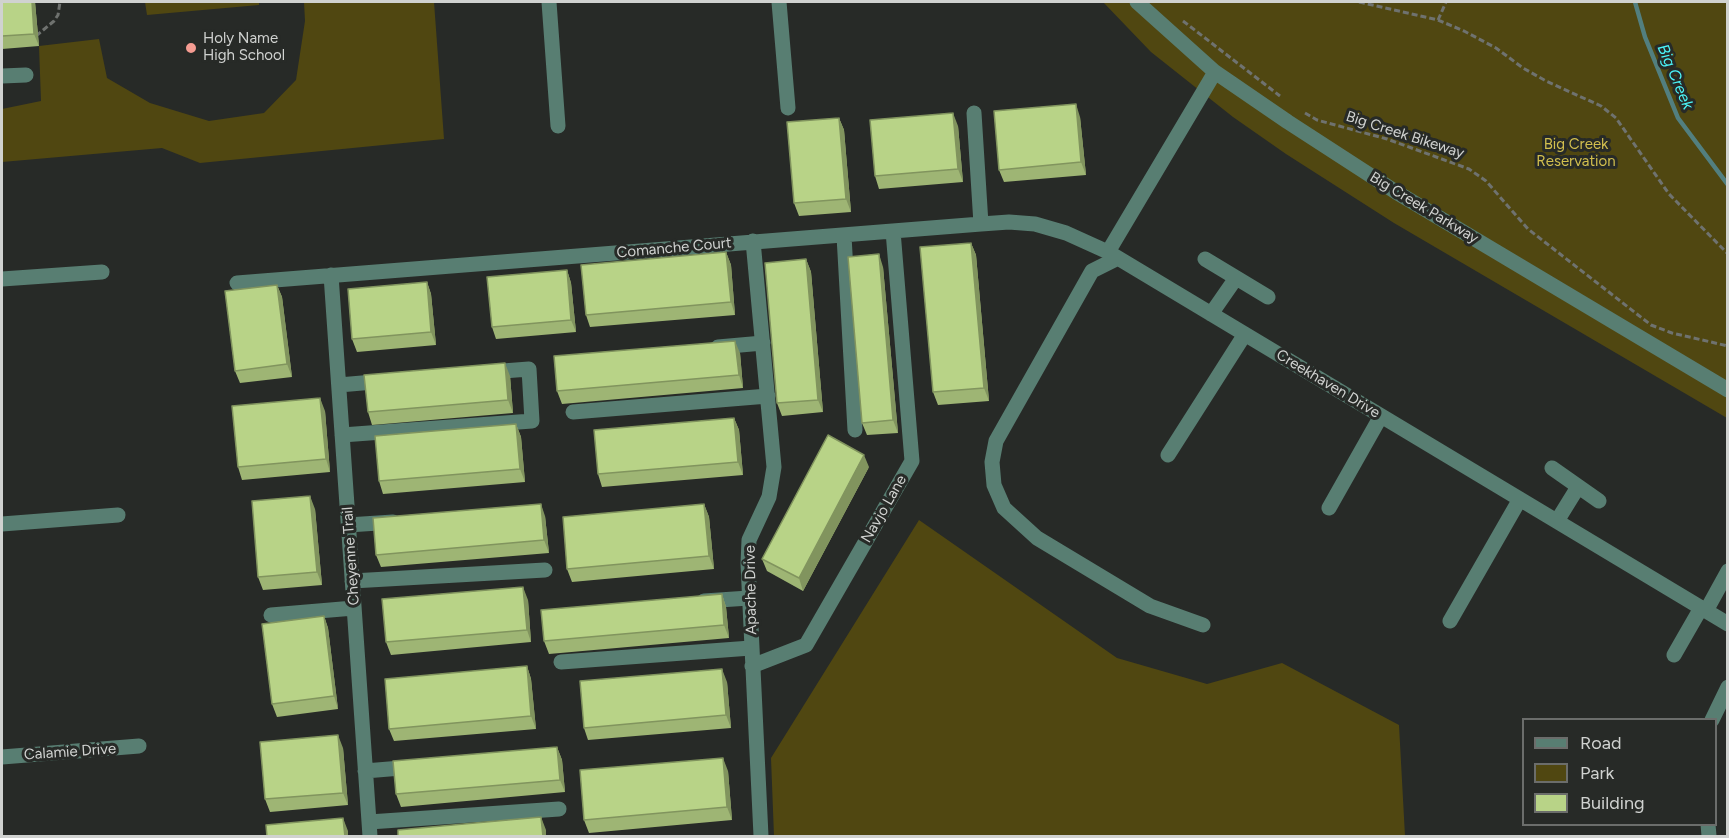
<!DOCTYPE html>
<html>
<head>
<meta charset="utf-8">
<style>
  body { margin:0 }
  #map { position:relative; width:1729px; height:838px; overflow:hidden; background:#272a27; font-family:Figtree,sans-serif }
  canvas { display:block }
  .frame { position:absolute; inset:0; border:3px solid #d0d2d0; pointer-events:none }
  .legend { position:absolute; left:1522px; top:718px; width:195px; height:108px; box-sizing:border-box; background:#272a27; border:2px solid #6b6d6b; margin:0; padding:8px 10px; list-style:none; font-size:18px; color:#d0d2d0 }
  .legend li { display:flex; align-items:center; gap:12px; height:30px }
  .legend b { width:30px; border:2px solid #6b6d6b }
</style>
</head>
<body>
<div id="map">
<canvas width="1729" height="838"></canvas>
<div class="frame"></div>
<ul class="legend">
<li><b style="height:8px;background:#587e72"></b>Road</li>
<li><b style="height:16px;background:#504711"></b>Park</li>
<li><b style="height:16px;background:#b8d387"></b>Building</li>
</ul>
</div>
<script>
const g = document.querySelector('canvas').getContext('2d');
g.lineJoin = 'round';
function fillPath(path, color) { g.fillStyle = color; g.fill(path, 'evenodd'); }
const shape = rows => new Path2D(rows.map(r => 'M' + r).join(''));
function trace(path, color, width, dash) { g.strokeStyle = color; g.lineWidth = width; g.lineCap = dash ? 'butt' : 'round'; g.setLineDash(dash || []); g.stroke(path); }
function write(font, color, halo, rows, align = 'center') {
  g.font = font + ' Figtree,sans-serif'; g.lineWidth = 6; g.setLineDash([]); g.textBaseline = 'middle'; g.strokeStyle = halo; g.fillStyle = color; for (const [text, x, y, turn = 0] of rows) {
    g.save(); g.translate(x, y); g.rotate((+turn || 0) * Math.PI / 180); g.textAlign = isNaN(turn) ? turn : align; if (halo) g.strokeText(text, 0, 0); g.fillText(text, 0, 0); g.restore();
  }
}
fillPath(shape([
  [145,2,259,2,259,5,147,15],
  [304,2,434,2,444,139,200,163,162,148,2,162,2,109,41,101,39,46,99,39,107,78,150,103,209,121,264,113,296,80,305,21],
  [1103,2,1727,2,1727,418,1394,223,1286,154,1233,117,1151,52],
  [919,520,1117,658,1207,684,1282,663,1399,725,1405,836,774,836,771,758]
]), '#504711');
trace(shape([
  [1635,2,1645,37,1678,118,1728,185]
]), '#527f7f', 4.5);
trace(shape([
  [1359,2,1438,20,1464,31,1496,48,1523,68,1546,81,1601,106,1616,118,1669,194,1728,254],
  [1438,20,1446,2],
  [1183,21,1280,96],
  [36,36,54,21,58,15,60,2],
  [1305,113,1317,120,1387,139,1469,169,1486,181,1528,229,1651,325,1672,333,1728,346]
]), '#6f726f', 3, [6, 3]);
trace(shape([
  [549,2,558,126],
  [779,2,788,108],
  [1137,2,1215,72,1288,122,1396,192,1728,390],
  [2,76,26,75],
  [974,113,981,224],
  [844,236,855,430],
  [753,241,774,467,769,497,749,540,748,564,761,836],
  [1108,252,1215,72],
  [1118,258,1092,271,996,441,992,462,994,485,1004,508,1037,538,1150,606,1203,625],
  [1205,259,1268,297],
  [331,275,370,836],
  [2,279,102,272],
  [237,283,981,224,1009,222,1035,224,1066,233,1108,252,1728,624],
  [1211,314,1236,278],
  [718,347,763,343],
  [339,385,385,381],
  [573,412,768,396],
  [342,435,532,421,529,369,490,372],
  [1168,455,1245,334],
  [1552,468,1599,501],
  [1329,508,1381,416],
  [1557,521,1578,487],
  [2,524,118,515],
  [348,525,393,522],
  [352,581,545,570],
  [704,601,749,598],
  [1706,611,1728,571],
  [271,615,354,608],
  [1450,621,1520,499],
  [1674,655,1701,608],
  [561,662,751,648],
  [752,666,806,645,912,461,893,231],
  [1712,720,1728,687],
  [2,757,139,746],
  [365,771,413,767],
  [369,822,559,809],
  [1708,824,1709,836]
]), '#587e72', 15);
fillPath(shape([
  [2,2,35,2,39,46,2,49],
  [1080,117,1086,175,1004,182,999,170],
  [839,118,844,130,851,212,799,216,794,203],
  [958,126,963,182,879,189,875,176],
  [971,243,976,255,989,401,938,405,933,392],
  [726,252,731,265,735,315,590,327,586,315],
  [806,259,811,272,823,412,782,416,777,403],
  [883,267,898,433,867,435,862,423],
  [567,270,571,283,576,332,496,339,492,327],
  [427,282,431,294,436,345,357,352,352,339],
  [277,285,282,297,292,377,240,383,235,371],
  [740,353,743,388,562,404,557,391],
  [510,376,513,413,372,425,368,412],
  [325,411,330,472,242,480,238,467],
  [734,418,739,430,743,475,602,487,598,474],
  [516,424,521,437,525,482,383,494,379,481],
  [869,467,803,591,767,571,762,559],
  [704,504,709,517,714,569,572,582,567,569],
  [315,509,322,585,263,590,258,577],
  [545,516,549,553,381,567,376,555],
  [722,594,726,607,729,638,549,654,544,641],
  [528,600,531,642,391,655,386,642],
  [324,616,328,628,338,709,277,717,272,704],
  [527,666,531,679,536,729,394,741,389,729],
  [727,682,731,728,588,740,584,728],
  [557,747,562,760,565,792,401,807,396,794],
  [343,748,348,805,270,812,265,799],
  [728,771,732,820,589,833,584,820]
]), '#9eb574');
fillPath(shape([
  [32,2,35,2,39,46,34,34],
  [1076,104,1080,117,1086,175,1081,162],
  [953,113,958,126,963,182,958,169],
  [839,118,844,130,851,212,846,199],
  [971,243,976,255,989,401,984,388],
  [726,252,731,265,735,315,731,302],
  [879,254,883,267,898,433,893,420],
  [806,259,811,272,823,412,818,400],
  [567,270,571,283,576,332,571,320],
  [427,282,431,294,436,345,431,332],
  [277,285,282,297,292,377,287,364],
  [735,341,740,353,743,388,739,375],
  [505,363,510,376,513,413,508,400],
  [320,398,325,411,330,472,326,459],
  [734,418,739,430,743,475,738,462],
  [516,424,521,437,525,482,520,469],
  [864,455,869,467,803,591,799,578],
  [310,496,315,509,322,585,317,572],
  [541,504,545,516,549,553,544,540],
  [704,504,709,517,714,569,709,556],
  [523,587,528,600,531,642,527,630],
  [722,594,726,607,729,638,724,625],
  [324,616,328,628,338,709,334,696],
  [527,666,531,679,536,729,531,716],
  [722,669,727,682,731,728,726,715],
  [338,735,343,748,348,805,343,793],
  [557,747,562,760,565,792,560,780],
  [723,758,728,771,732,820,727,807],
  [541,817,546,830,546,837,543,837],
  [343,818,348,831,348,837,345,837]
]), '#81945e');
const building = shape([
  [2,2,32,2,34,34,2,36,2,2],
  [1076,104,1081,162,999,170,994,111,1076,104],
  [953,113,958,169,875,176,870,120,953,113],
  [839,118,846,199,794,203,787,122,839,118],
  [971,243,984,388,933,392,920,247,971,243],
  [726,252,731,302,586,315,581,265,726,252],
  [879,254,893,420,862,423,848,257,879,254],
  [806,259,818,400,777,403,765,263,806,259],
  [567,270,571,320,492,327,487,277,567,270],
  [427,282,431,332,352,339,348,289,427,282],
  [277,285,287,364,235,371,225,291,277,285],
  [735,341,739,375,557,391,554,356,735,341],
  [505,363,508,400,368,412,364,375,505,363],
  [320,398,326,459,238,467,232,406,320,398],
  [734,418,738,462,598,474,594,430,734,418],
  [516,424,520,469,379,481,375,436,516,424],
  [828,435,864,455,799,578,762,559,828,435],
  [310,496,317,572,258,577,252,501,310,496],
  [541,504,544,540,376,555,373,518,541,504],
  [704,504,709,556,567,569,563,517,704,504],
  [523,587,527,630,386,642,382,599,523,587],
  [722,594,724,625,544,641,541,610,722,594],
  [324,616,334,696,272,704,262,624,324,616],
  [527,666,531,716,389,729,385,679,527,666],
  [722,669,726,715,584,728,580,681,722,669],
  [338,735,343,793,265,799,260,742,338,735],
  [557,747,560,780,396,794,393,761,557,747],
  [723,758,727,807,584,820,580,770,723,758],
  [541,817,543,837,398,837,398,830,541,817],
  [343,818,345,837,267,837,266,825,343,818]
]);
fillPath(building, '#b8d387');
trace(building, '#81945e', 1.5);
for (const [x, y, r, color] of [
  [191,48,6,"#f59c92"]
]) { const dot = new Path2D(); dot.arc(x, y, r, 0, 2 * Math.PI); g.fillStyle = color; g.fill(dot); trace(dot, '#272a27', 2); }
write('15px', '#d0d2d0', '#272a27', [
  ["Holy Name",203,39],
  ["High School",203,56]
], 'left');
write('15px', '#d0d2d0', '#272a27', [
  ["Big Creek Bikeway",1405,135,18],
  ["Big Creek Parkway",1424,208,31],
  ["Comanche Court",674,248,-5],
  ["Creekhaven Drive",1328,384,31],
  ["Navjo Lane",884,509,-60],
  ["Cheyenne Trail",351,556,-94],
  ["Apache Drive",751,590,-91],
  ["Calamie Drive",70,752,-4]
]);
write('15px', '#d2bf4e', '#272a27', [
  ["Big Creek",1576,145],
  ["Reservation",1576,162]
]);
write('italic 16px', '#4bf4f8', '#272a27', [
  ["Big Creek",1675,77,67]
]);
</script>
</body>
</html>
